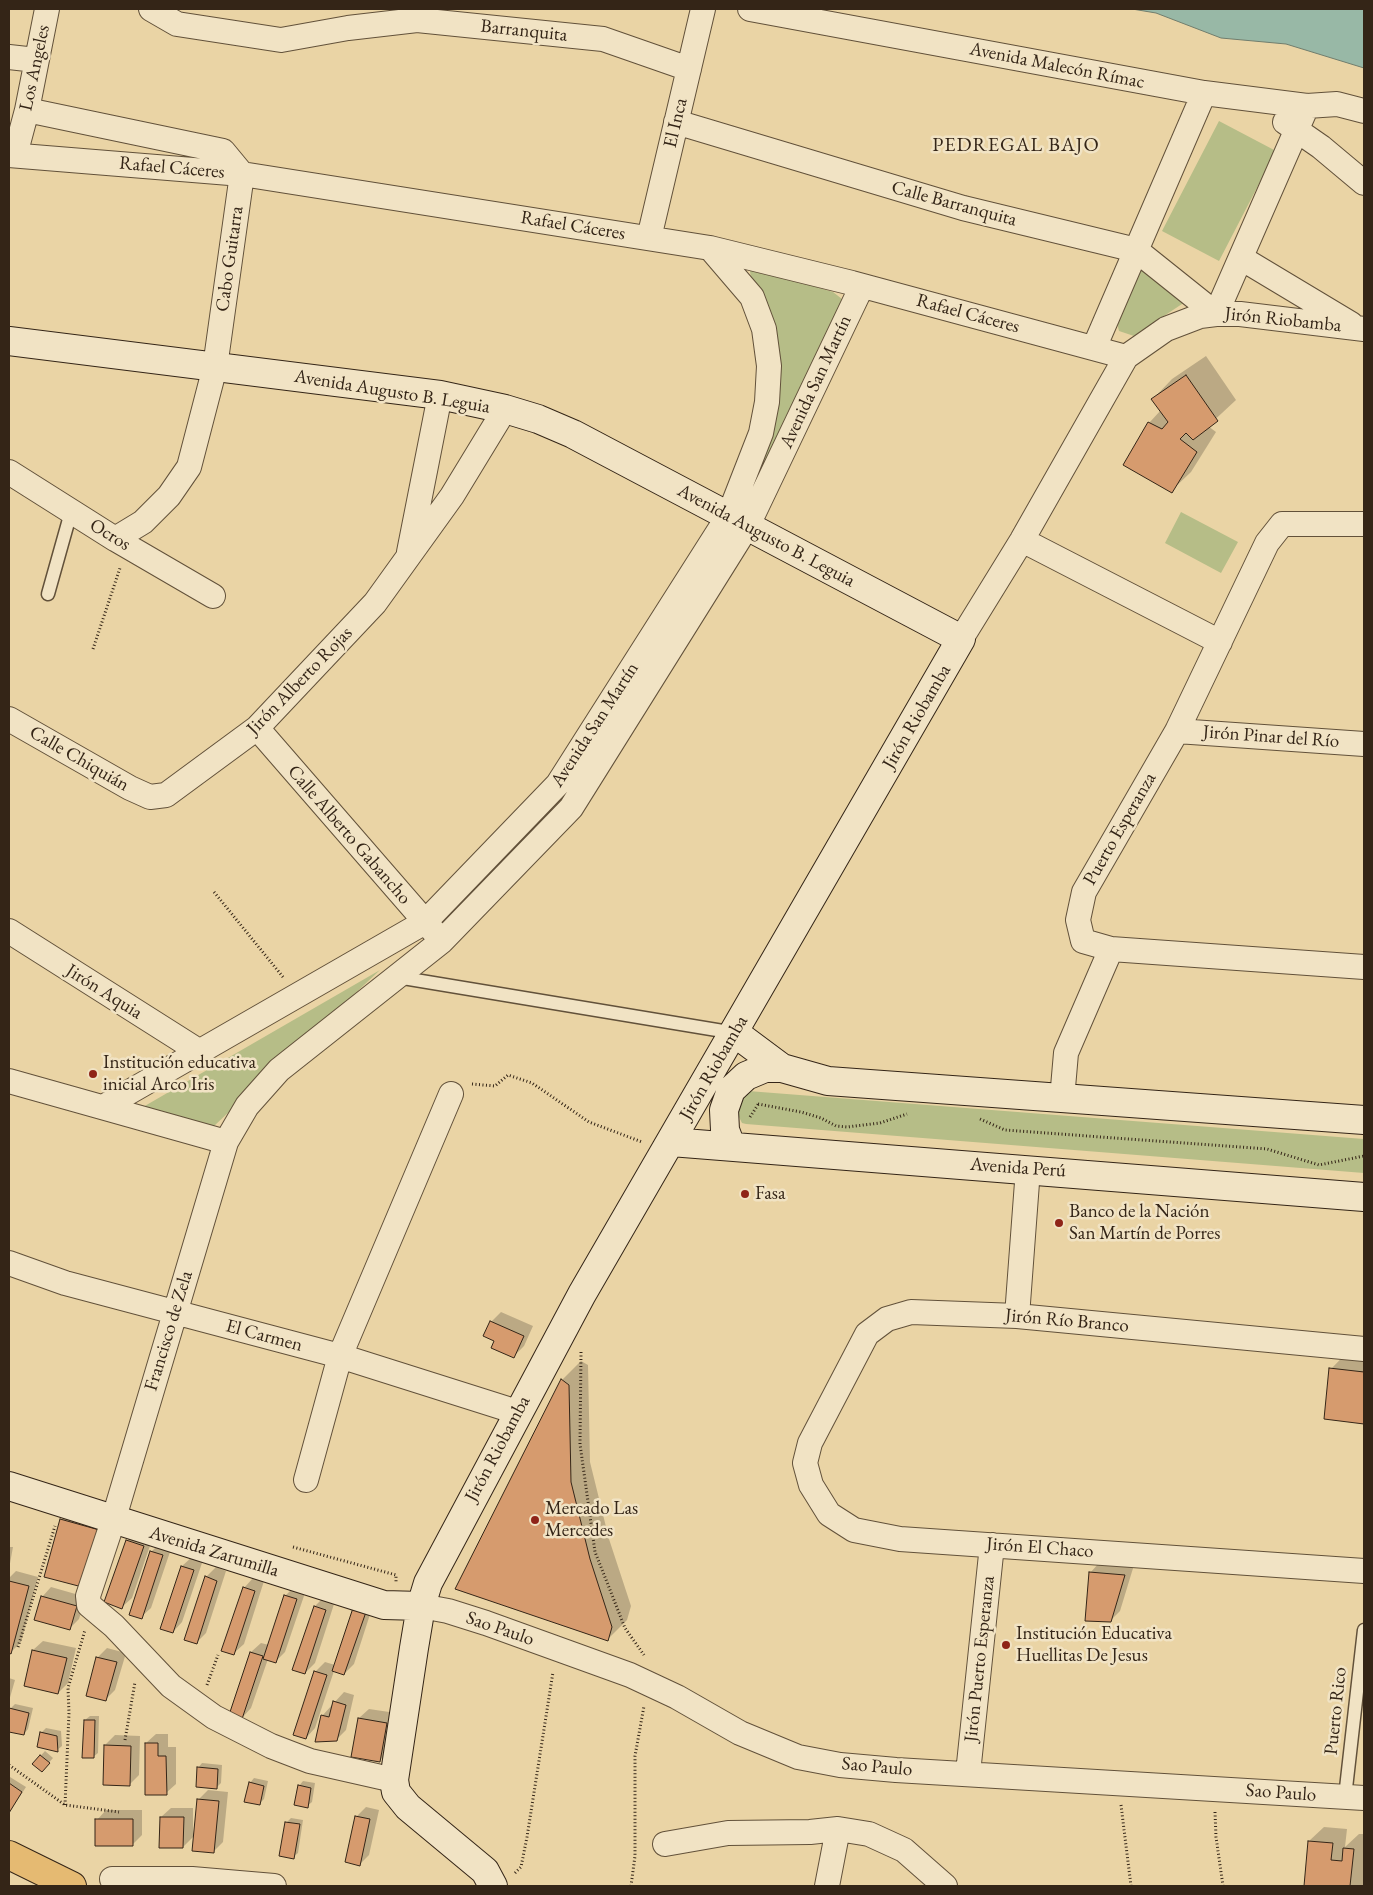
<!DOCTYPE html>
<html>
<head>
<meta charset="utf-8">
<style>
  body { margin:0 }
  #map { position:relative; width:1373px; height:1895px; overflow:hidden; background:#ead4a5; font-family:"EB Garamond",serif }
  canvas { display:block }
  .frame { position:absolute; inset:0; border:10px solid #342517; pointer-events:none }
</style>
</head>
<body>
<div id="map">
<canvas width="1373" height="1895"></canvas>
<div class="frame"></div>
</div>
<script>
const g = document.querySelector('canvas').getContext('2d');
g.lineJoin = 'round';
function fillPath(path, color) { g.fillStyle = color; g.fill(path, 'evenodd'); }
const shape = rows => new Path2D(rows.map(r => 'M' + r).join(''));
function trace(path, color, width, dash) { g.strokeStyle = color; g.lineWidth = width; g.lineCap = dash ? 'butt' : 'round'; g.setLineDash(dash || []); g.stroke(path); }
function write(font, color, halo, rows, align = 'center') {
  g.font = font + ' "EB Garamond",serif'; g.lineWidth = 5; g.setLineDash([]); g.textBaseline = 'middle'; g.strokeStyle = halo; g.fillStyle = color; for (const [text, x, y, turn = 0] of rows) {
    g.save(); g.translate(x, y); g.rotate((+turn || 0) * Math.PI / 180); g.textAlign = isNaN(turn) ? turn : align; if (halo) g.strokeText(text, 0, 0); g.fillText(text, 0, 0); g.restore();
  }
}
fillPath(shape([
  [1219,121,1276,151,1219,261,1162,231],
  [757,269,833,292,842,299,840,309,786,416,744,509,776,331,769,308,751,279,750,271],
  [1138,270,1154,273,1185,302,1134,336,1119,331,1114,311],
  [1181,512,1238,542,1221,573,1165,543],
  [380,970,214,1126,143,1107],
  [748,1091,1364,1139,1364,1173,746,1124,742,1123,739,1117,738,1109,740,1099]
]), '#b6bd87');
const water = shape([
  [1132,9,1364,9,1364,68,1286,44,1221,38,1156,13,1132,9]
]);
fillPath(water, '#98b8a6');
trace(water, '#707d6d', 1);
fillPath(shape([
  [1206,356,1236,400,1208,426,1216,432,1191,472,1171,491,1149,423,1161,410,1153,399,1172,379],
  [501,1312,533,1326,524,1346,514,1356,496,1340,491,1322],
  [1359,1340,1364,1341,1364,1423,1325,1418,1331,1369],
  [581,1361,588,1365,590,1462,609,1539,631,1606,627,1620,607,1640,457,1589,562,1380],
  [76,1505,117,1516,101,1572,61,1520],
  [136,1531,153,1537,132,1598,122,1607,127,1541],
  [161,1542,172,1546,151,1608,141,1617,151,1552],
  [9,1547,13,1547,9,1569],
  [192,1557,203,1560,182,1622,173,1632,162,1628,182,1566],
  [1099,1563,1134,1565,1120,1611,1110,1621,1090,1573],
  [216,1567,226,1571,206,1633,196,1643,206,1577],
  [16,1571,38,1577,21,1642,11,1652,9,1652,9,1578],
  [253,1578,264,1581,244,1644,234,1653,244,1588],
  [295,1586,306,1590,285,1652,275,1662,268,1659,251,1708,242,1718,231,1715,251,1652,261,1643,269,1645,285,1596],
  [51,1587,86,1597,79,1619,70,1628,42,1597],
  [324,1597,335,1601,315,1663,305,1673,315,1606],
  [374,1602,354,1664,344,1674,334,1671,315,1728,306,1738,315,1672,325,1662,335,1665,354,1608],
  [43,1641,76,1648,68,1683,58,1693,33,1650],
  [107,1648,126,1653,115,1690,106,1699,97,1658],
  [9,1678,15,1680,9,1701],
  [344,1692,354,1695,346,1730,336,1740,322,1716],
  [15,1704,33,1708,28,1729,24,1734,9,1730,10,1709],
  [369,1709,396,1713,389,1751,380,1760,359,1718],
  [90,1716,99,1716,98,1753,93,1757,85,1720],
  [46,1728,61,1731,62,1746,57,1750,38,1746,42,1732],
  [156,1734,168,1734,168,1747,176,1747,176,1784,166,1793,146,1743],
  [115,1735,140,1736,139,1775,129,1785,105,1745],
  [45,1751,53,1758,46,1766,34,1763],
  [202,1763,222,1765,221,1783,217,1787,198,1768],
  [10,1777,26,1787,9,1813,9,1779],
  [254,1778,268,1781,264,1799,259,1804,250,1783],
  [303,1781,315,1783,312,1802,307,1806,299,1786],
  [208,1790,228,1792,223,1842,213,1852,195,1835,183,1847,161,1817,171,1808,193,1808,193,1833,195,1834,198,1800],
  [366,1807,379,1810,369,1855,360,1864,356,1817],
  [106,1810,142,1810,142,1835,133,1844,97,1820],
  [291,1818,303,1820,298,1853,293,1857,286,1823],
  [1324,1827,1347,1829,1345,1847,1359,1834,1364,1834,1363,1886,1306,1886,1309,1841]
]), '#0003');
const building = shape([
  [1186,375,1218,421,1193,440,1186,433,1180,439,1197,452,1172,493,1123,465,1148,422,1162,429,1168,422,1151,399,1186,375],
  [490,1321,524,1336,514,1358,491,1348,494,1341,483,1336,490,1321],
  [1329,1368,1364,1372,1364,1424,1324,1419,1329,1368],
  [561,1379,569,1385,571,1482,590,1559,612,1627,608,1641,455,1589,561,1379],
  [60,1519,103,1531,86,1588,44,1577,60,1519],
  [126,1540,144,1546,122,1609,104,1602,126,1540],
  [150,1551,163,1555,142,1619,129,1615,150,1551],
  [181,1566,194,1570,173,1633,160,1629,181,1566],
  [1089,1572,1125,1575,1111,1622,1085,1621,1089,1572],
  [205,1576,217,1581,197,1644,184,1640,205,1576],
  [9,1581,29,1586,11,1654,9,1653,9,1581],
  [243,1587,255,1591,234,1655,221,1651,243,1587],
  [284,1595,297,1599,276,1663,263,1659,284,1595],
  [41,1596,77,1606,70,1630,34,1620,41,1596],
  [314,1606,326,1610,305,1674,292,1670,314,1606],
  [353,1608,366,1612,344,1675,332,1671,353,1608],
  [32,1650,67,1658,58,1694,24,1686,32,1650],
  [250,1652,263,1656,242,1719,229,1715,250,1652],
  [96,1657,117,1662,106,1701,86,1696,96,1657],
  [314,1671,327,1675,306,1739,293,1735,314,1671],
  [333,1701,346,1705,337,1741,315,1742,321,1715,329,1717,333,1701],
  [9,1708,29,1713,24,1735,9,1732,9,1708],
  [358,1718,387,1723,380,1762,351,1757,358,1718],
  [84,1720,95,1720,94,1758,82,1758,84,1720],
  [40,1732,57,1736,58,1752,37,1747,40,1732],
  [145,1743,158,1743,158,1756,166,1756,167,1795,145,1795,145,1743],
  [104,1745,131,1746,130,1786,103,1785,104,1745],
  [40,1755,50,1763,42,1772,32,1764,40,1755],
  [197,1767,218,1769,217,1789,196,1787,197,1767],
  [249,1782,264,1786,260,1805,244,1802,249,1782],
  [9,1783,22,1792,9,1813,9,1783],
  [298,1785,311,1788,308,1808,294,1805,298,1785],
  [197,1799,219,1801,214,1853,192,1851,197,1799],
  [355,1816,370,1819,360,1866,345,1862,355,1816],
  [160,1817,184,1817,183,1848,159,1848,160,1817],
  [95,1819,133,1819,133,1846,95,1846,95,1819],
  [285,1822,300,1824,294,1859,279,1856,285,1822],
  [1308,1841,1333,1843,1331,1860,1342,1861,1343,1848,1354,1849,1350,1886,1304,1886,1308,1841]
]);
fillPath(building, '#d69b6e');
trace(building, '#342517', 1);
const lane = shape([
  [48,594,71,512],
  [397,977,735,1033],
  [1345,1797,1364,1630]
]);
const street = shape([
  [151,9,177,24,281,40,348,28,417,20,603,39,689,69],
  [750,9,1204,93,1307,106,1337,104,1364,111],
  [9,57,36,60],
  [27,110,223,151,242,174,215,367,189,467,169,496,143,522,115,539],
  [676,122,963,208,1136,250,1216,314,1307,106],
  [1285,122,1321,147,1364,183],
  [9,155,242,174,710,248,852,283,1126,357],
  [15,155,27,110,47,9],
  [649,238,703,9],
  [1241,258,1351,324],
  [1094,348,1204,93],
  [9,472,115,539,213,596],
  [1364,524,1282,524,1267,543,1177,731,1084,892,1078,920,1083,941,1111,949,1364,967],
  [1022,540,1220,642],
  [409,552,440,395],
  [961,639,1022,540,1126,357,1166,329,1200,316,1216,314,1240,314,1364,329],
  [9,719,130,788,150,797,166,795,257,728,375,603,452,496,505,409],
  [257,728,435,933],
  [1177,731,1364,744],
  [9,931,200,1052],
  [9,1081,226,1142],
  [1062,1099,1066,1053,1111,949],
  [105,1106,425,922,558,784,729,515,761,433,767,402,769,366,764,329,752,297,710,248],
  [9,1263,65,1283,340,1356,517,1412],
  [1017,1316,1028,1169],
  [1364,1349,1017,1316,911,1312,887,1319,867,1334,810,1443,805,1463,811,1485,829,1514,854,1530,900,1539,1364,1571],
  [306,1480,340,1356,451,1094],
  [421,1606,448,1611,486,1623,630,1675,677,1697,740,1733,798,1757,840,1765,896,1770,1364,1798],
  [968,1773,992,1545],
  [394,1780,310,1761,271,1746,214,1717,171,1686,114,1626,89,1605,88,1596,113,1521,226,1142,247,1106,279,1070,442,941,571,808,748,525,862,286],
  [665,1844,728,1833,810,1832,838,1829,869,1834,904,1850,945,1886],
  [112,1879,192,1879,274,1886],
  [827,1886,838,1829]
]);
const secondary = shape([
  [9,341,440,395,505,409,538,419,573,434,961,639,582,1294,428,1583,421,1606,414,1648,394,1780,396,1792,408,1807,485,1871,493,1886],
  [735,1033,782,1068,828,1081,1364,1120],
  [671,1142,1364,1197],
  [731,1146,725,1130,724,1110,731,1090,746,1076,765,1068,782,1068],
  [9,1486,384,1605,421,1606]
]);
const highway = shape([
  [9,1855,72,1886]
]);
trace(lane, '#62513a', 15);
trace(street, '#62513a', 26);
trace(secondary, '#342517', 30);
trace(highway, '#342517', 30);
trace(shape([
  [93,649,120,568],
  [214,892,283,977],
  [472,1084,495,1086,508,1075,532,1083,589,1122,642,1142],
  [758,1104,801,1112,821,1118,836,1126,847,1127,880,1123,907,1114],
  [750,1117,759,1103],
  [980,1119,1005,1130,1267,1149,1319,1165,1364,1156],
  [581,1352,580,1444,595,1552,625,1628,644,1655],
  [293,1547,396,1575,396,1582],
  [18,1647,55,1526],
  [207,1685,218,1655],
  [125,1740,135,1682],
  [9,1765,65,1805,119,1812],
  [65,1805,69,1713,68,1688,85,1630],
  [1121,1805,1131,1886],
  [1215,1812,1216,1837,1223,1886],
  [515,1873,521,1867,527,1837,553,1672],
  [631,1886,635,1856,635,1756,644,1706]
]), '#342517', 3, [1, 2.5]);
trace(lane, '#f1e3c4', 12);
trace(street, '#f1e3c4', 24);
trace(secondary, '#f1e3c4', 28);
trace(highway, '#e5ba72', 28);
for (const [x, y, r, color] of [
  [93,1074,5,"#8f2418"],
  [745,1194,5,"#8f2418"],
  [1059,1223,5,"#8f2418"],
  [535,1520,5,"#8f2418"],
  [1006,1645,5,"#8f2418"]
]) { const dot = new Path2D(); dot.arc(x, y, r, 0, 2 * Math.PI); g.fillStyle = color; g.fill(dot); trace(dot, '#f1e3c4', 2); }
write('19px', '#342517', '#f1e3c4', [
  ["Barranquita",524,31,6],
  ["Avenida Malecón Rímac",1057,66,11],
  ["Los Angeles",35,68,-78],
  ["El Inca",676,123,-77],
  ["Rafael Cáceres",172,168,5],
  ["Calle Barranquita",954,204,15],
  ["Rafael Cáceres",573,226,9],
  ["Cabo Guitarra",230,259,-82],
  ["Rafael Cáceres",968,314,15],
  ["Jirón Riobamba",1283,320,6],
  ["Avenida San Martín",816,382,-65],
  ["Avenida Augusto B. Leguia",392,392,9],
  ["Ocros",110,535,31],
  ["Avenida Augusto B. Leguia",766,536,28],
  ["Jirón Alberto Rojas",300,681,-46],
  ["Jirón Riobamba",917,717,-60],
  ["Avenida San Martín",595,725,-57],
  ["Jirón Pinar del Río",1271,737,4],
  ["Calle Chiquián",79,759,30],
  ["Puerto Esperanza",1120,829,-60],
  ["Calle Alberto Gabancho",349,835,49],
  ["Jirón Aquia",104,992,32],
  ["Jirón Riobamba",714,1068,-60],
  ["Avenida Perú",1018,1168,4],
  ["Jirón Río Branco",1067,1321,5],
  ["Francisco de Zela",169,1331,-73],
  ["El Carmen",264,1336,15],
  ["Jirón Riobamba",498,1449,-62],
  ["Jirón El Chaco",1040,1548,4],
  ["Avenida Zarumilla",214,1552,17],
  ["Sao Paulo",500,1629,19],
  ["Jirón Puerto Esperanza",980,1659,-84],
  ["Puerto Rico",1336,1711,-84],
  ["Sao Paulo",877,1767,5],
  ["Sao Paulo",1281,1793,4]
]);
write('19px', '#342517', '#f1e3c4', [
  ["Institución educativa",103,1063],
  ["inicial Arco Iris",103,1085],
  ["Fasa",755,1194],
  ["Banco de la Nación",1069,1212],
  ["San Martín de Porres",1069,1234],
  ["Mercado Las",545,1509],
  ["Mercedes",545,1531],
  ["Institución Educativa",1016,1634],
  ["Huellitas De Jesus",1016,1656]
], 'left');
g.letterSpacing = '1px';
write('20px', '#342517', '#f1e3c4', [
  ["PEDREGAL BAJO",1016,146]
]);
g.letterSpacing = '0px';
</script>
</body>
</html>
